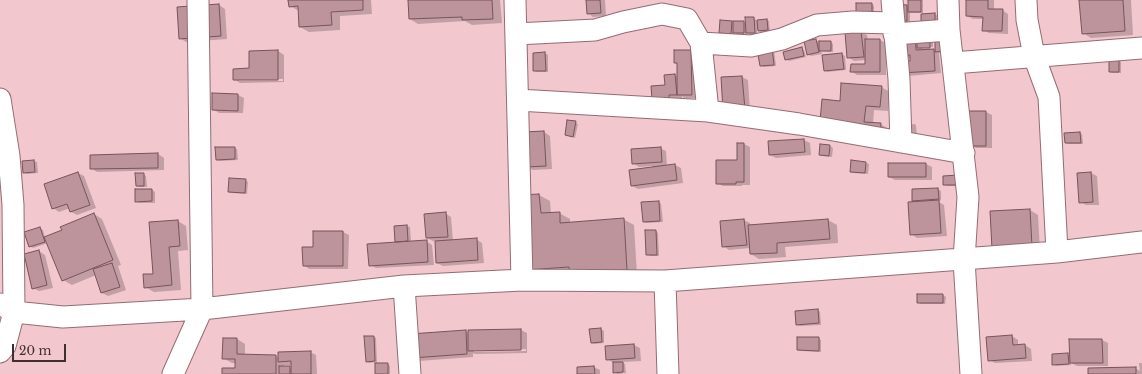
<!DOCTYPE html>
<html>
<head>
<meta charset="utf-8">
<style>
  body { margin:0 }
  #map { position:relative; width:1142px; height:374px; overflow:hidden; background:#f2c7ce; font-family:"Libre Baskerville",serif }
  canvas { display:block }
  .scale { position:absolute; left:12px; top:344px; width:54px; height:18px; box-sizing:border-box; border:2px solid #402f32; border-top:0; padding-left:5px; font-size:12px; line-height:14px; white-space:nowrap; color:#402f32; -webkit-text-stroke:3px #f2c7ce; paint-order:stroke }
</style>
</head>
<body>
<div id="map">
<canvas width="1142" height="374"></canvas>
<div class="scale">20 m</div>
</div>
<script>
const g = document.querySelector('canvas').getContext('2d');
g.lineJoin = 'round';
function fillPath(path, color) { g.fillStyle = color; g.fill(path, 'evenodd'); }
const shape = rows => new Path2D(rows.map(r => 'M' + r).join(''));
function trace(path, color, width, dash) { g.strokeStyle = color; g.lineWidth = width; g.lineCap = dash ? 'butt' : 'round'; g.setLineDash(dash || []); g.stroke(path); }
fillPath(shape([
  [289,0,371,0,372,14,340,16,340,30,309,32,300,27,299,11,290,6],
  [409,0,500,0,502,23,472,25,465,21,418,24,410,19],
  [587,0,605,0,606,16,593,17,588,13],
  [909,0,923,0,923,15,935,14,938,16,938,24,922,23,922,13,910,13,910,22,898,22,896,5,909,6],
  [967,0,994,0,994,10,1002,10,1008,14,1008,34,989,33,983,30,984,19,973,19,967,16],
  [1080,0,1131,0,1133,35,1091,38,1083,33],
  [857,4,872,4,874,6,874,17],
  [219,5,225,9,227,39,186,42,180,38],
  [746,18,754,18,757,21,767,20,769,21,770,31,761,32,757,29,757,34,750,34,747,33,747,34,737,34,734,32,734,35,723,34,720,32,721,21,734,23,734,22,744,22,746,23],
  [861,32,867,35,868,40,880,40,886,43,886,75,857,75,851,71,866,65,866,60,854,61,848,57],
  [899,37,933,37,933,47,922,47,922,49,933,49,936,51,936,40,948,52,939,53,941,73,908,76,902,72,912,62,911,58,906,59],
  [816,40,819,42,831,42,833,44,833,52,821,51,822,54,811,56,808,54],
  [802,49,804,50,806,57,789,61,786,59],
  [774,50,776,66,764,67,761,66],
  [278,51,284,55,284,82,240,83,234,79],
  [239,79,283,79,283,81,239,81],
  [675,51,691,51,697,55,698,98,684,98,682,96,682,98,674,98,676,113,660,115,666,86,675,75,678,77,678,64,675,63],
  [545,53,548,55,548,72,537,72,534,70,534,54],
  [842,54,845,56,846,70,827,72,825,70],
  [1119,60,1121,62,1121,73,1112,73,1110,71],
  [742,77,748,80,750,112,724,110,722,78],
  [881,87,890,92,888,111,874,110,873,124,880,124,889,129,829,136,841,102],
  [238,95,244,98,243,113,219,113,213,109],
  [986,112,992,115,992,148,976,148,970,145],
  [575,122,578,124,575,138,566,135],
  [914,124,916,125,917,137,904,138,900,125],
  [544,132,550,136,552,169,533,170,527,167],
  [1080,133,1082,134,1083,144,1069,144,1066,143],
  [804,140,810,143,811,155,776,158,770,155,769,142],
  [744,144,750,147,750,185,742,185,742,186,723,186,717,183,738,161],
  [820,146,830,146,833,148,832,157,823,156,820,155],
  [234,148,237,149,238,160,220,161,217,160],
  [660,148,666,151,667,166,675,165,681,168,683,183,638,189,632,186,652,168,652,166,639,167,633,163],
  [158,154,164,158,164,170,97,172,91,168],
  [34,161,37,162,38,173,27,174,24,173],
  [866,163,869,164,868,174,853,173,851,171],
  [926,164,932,167,932,180,895,180,889,177],
  [78,173,84,176,96,208,77,215,71,212,70,208,59,212,53,208],
  [1091,173,1097,176,1099,205,1086,205,1080,202],
  [143,174,146,176,147,187,139,187,137,186],
  [944,177,961,186,947,186,944,185],
  [245,180,248,182,247,194,232,193,229,192],
  [938,189,941,191,941,200,937,201,944,205,947,236,917,238,911,234,918,203,913,200],
  [136,190,152,190,155,192,155,203,139,203,136,201],
  [539,195,550,201,551,214,559,213,570,219,570,223,623,219,634,225,637,275,581,279,527,269,522,196],
  [659,202,661,204,663,222,646,223,644,221],
  [1030,210,1038,215,1040,251,993,248],
  [445,213,451,217,453,241,476,239,482,243,484,263,443,266,437,263,436,241,433,241,427,238],
  [94,214,102,219,121,265,118,266,126,290,108,296,102,293,96,275,72,285,63,280,48,243,33,248,30,246,40,228,43,230,45,238,63,231],
  [744,220,750,223,750,226,828,220,837,225,838,243,785,247,786,257,759,259,751,254,750,248,729,250,723,246],
  [178,221,186,226,188,250,178,251,181,290,154,292,145,287,154,274],
  [407,226,410,227,411,242,426,241,432,245,434,265,376,268,370,265,399,243,396,241,395,227],
  [656,231,658,233,659,256,650,256,647,254],
  [343,232,349,235,348,269,309,269,304,265,314,248],
  [39,251,45,255,53,288,39,291,33,288],
  [943,295,946,297,945,304,921,304,918,302],
  [818,310,820,312,821,325,800,326,797,325],
  [601,329,604,331,604,343,594,344,592,343],
  [521,330,527,333,527,353,475,354,473,353,473,357,419,361,413,358,465,331,469,333],
  [526,349,526,351,474,352,474,350],
  [1012,336,1018,340,1018,346,1025,345,1031,349,1032,361,995,363,989,360],
  [373,337,376,338,377,364,388,364,390,366,390,374,376,374,376,362,369,363,367,361],
  [818,338,821,340,821,352,801,351,798,350],
  [237,339,245,344,245,355,276,356,279,358,310,352,316,355,317,374,223,374,236,369,236,363,232,363,223,358],
  [284,365,292,365,292,369,284,367],
  [1070,340,1102,340,1108,343,1108,366,1077,366,1071,363,1071,365,1056,366,1053,364,1068,354,1071,356],
  [634,345,640,348,641,361,622,362,625,364,626,373,617,374,614,372,614,363,607,359],
  [1139,363,1142,363,1142,374,1089,374,1135,368,1140,371],
  [594,367,600,370,600,374,578,374]
]), '#0003');
const building = shape([
  [288,0,363,0,363,10,331,12,332,25,299,27,298,6,289,7,288,0],
  [408,0,492,0,493,19,462,20,462,17,409,19,408,0],
  [586,0,600,0,601,13,587,14,586,0],
  [908,0,921,0,921,12,908,12,908,0],
  [966,0,988,0,988,9,1003,9,1002,31,982,31,983,17,966,16,966,0],
  [1079,0,1123,0,1125,31,1082,34,1079,0],
  [856,3,872,3,872,16,856,16,856,3],
  [219,4,221,36,179,39,177,7,219,4],
  [895,4,907,5,907,21,895,21,895,4],
  [935,13,935,23,921,23,921,14,935,13],
  [745,17,754,17,755,33,746,33,745,17],
  [767,19,768,30,758,31,757,20,767,19],
  [720,20,732,21,731,34,719,33,720,20],
  [733,21,744,21,744,33,733,33,733,21],
  [861,31,864,57,847,58,845,32,861,31],
  [915,34,916,50,934,49,935,71,901,73,900,62,910,61,910,55,899,56,898,36,915,34],
  [917,34,930,35,930,48,917,48,917,34],
  [945,38,946,51,935,52,935,39,945,38],
  [816,39,819,52,807,55,804,41,816,39],
  [865,39,880,39,880,72,850,72,851,64,865,64,865,39],
  [819,41,831,41,831,51,819,51,819,41],
  [772,47,774,65,760,66,757,49,772,47],
  [802,47,804,56,785,60,783,52,802,47],
  [278,50,278,80,233,80,233,69,249,68,249,51,278,50],
  [674,50,691,50,692,95,677,95,677,63,674,63,674,50],
  [545,52,546,71,533,71,533,53,545,52],
  [842,53,844,69,824,71,822,55,842,53],
  [1109,59,1119,59,1119,72,1109,72,1109,59],
  [675,74,677,95,669,95,670,111,653,112,651,86,665,85,664,75,675,74],
  [742,76,745,109,723,111,721,77,742,76],
  [841,83,882,86,880,107,866,106,864,122,881,123,880,136,819,132,822,99,840,101,841,83],
  [212,93,238,94,238,111,212,110,212,93],
  [969,111,986,111,986,146,969,146,969,111],
  [567,120,576,121,573,137,565,135,567,120],
  [544,131,546,166,526,167,524,132,544,131],
  [1080,132,1081,143,1065,143,1064,133,1080,132],
  [804,139,805,152,769,155,768,141,804,139],
  [737,143,744,143,744,182,736,182,736,184,716,184,716,160,737,160,737,143],
  [820,144,830,145,829,156,819,155,820,144],
  [215,147,235,147,235,159,216,160,215,147],
  [661,147,662,162,632,164,631,149,661,147],
  [158,153,158,168,90,169,90,155,158,153],
  [34,160,35,172,23,173,22,161,34,160],
  [851,160,866,162,865,173,850,172,851,160],
  [888,163,926,163,926,177,888,177,888,163],
  [675,164,677,180,631,186,629,170,675,164],
  [78,172,90,205,70,212,67,204,52,209,44,184,78,172],
  [1091,172,1093,202,1079,203,1077,173,1091,172],
  [135,173,144,173,144,186,136,186,135,173],
  [958,175,958,185,943,185,943,176,958,175],
  [229,178,246,179,245,193,228,192,229,178],
  [938,188,939,199,912,201,912,189,938,188],
  [135,189,152,189,152,201,135,202,135,189],
  [539,194,541,213,560,212,560,223,624,218,627,270,570,274,569,267,526,270,521,195,539,194],
  [939,200,941,233,910,235,908,202,939,200],
  [659,201,660,221,643,222,641,202,659,201],
  [1030,209,1032,246,992,249,990,211,1030,209],
  [446,212,448,237,426,238,424,214,446,212],
  [94,213,113,260,62,281,44,237,62,230,60,227,94,213],
  [744,219,747,245,722,247,720,221,744,219],
  [828,219,830,239,777,243,777,253,750,254,748,225,828,219],
  [178,220,180,246,169,247,172,285,144,288,143,274,153,274,149,222,178,220],
  [407,225,408,241,395,242,394,226,407,225],
  [40,227,45,242,29,247,24,232,40,227],
  [645,230,656,230,657,255,646,255,645,230],
  [313,231,343,231,343,266,303,266,302,247,313,247,313,231],
  [477,238,478,260,436,263,435,241,477,238],
  [427,240,428,262,369,266,367,244,427,240],
  [39,250,47,285,32,289,24,254,39,250],
  [112,263,120,287,101,293,93,269,112,263],
  [917,294,943,294,943,303,917,303,917,294],
  [818,309,819,323,796,325,795,311,818,309],
  [601,328,602,342,591,343,589,329,601,328],
  [521,329,521,350,468,351,468,330,521,329],
  [466,330,467,354,412,358,410,334,466,330],
  [1012,335,1013,345,1025,344,1026,358,988,361,986,337,1012,335],
  [364,336,374,336,375,361,366,362,364,336],
  [797,337,819,337,819,351,797,350,797,337],
  [223,338,237,338,237,354,276,355,276,374,222,374,222,368,235,368,235,359,222,359,223,338],
  [1069,339,1102,339,1103,363,1070,363,1069,339],
  [634,344,635,358,606,360,605,346,634,344],
  [311,351,311,374,291,374,291,361,278,362,278,352,311,351],
  [1068,353,1069,364,1052,365,1052,354,1068,353],
  [613,362,623,362,623,372,613,373,613,362],
  [375,363,388,363,388,374,375,374,375,363],
  [279,366,290,366,290,374,279,374,279,366],
  [594,366,595,374,577,374,577,367,594,366],
  [1136,367,1136,374,1088,374,1088,368,1136,367]
]);
fillPath(building, '#bd949b');
trace(building, '#78535b', 1);
const street = shape([
  [515,0,522,280],
  [892,0,899,79,901,142],
  [948,0,949,30,968,197,964,260,971,374],
  [1026,0,1027,20,1034,56,1049,97,1057,252],
  [516,34,595,30,623,22,662,14,687,19,701,43,708,111],
  [894,34,949,30],
  [701,43,751,46,782,39,817,25,853,22,893,23],
  [953,63,1142,48],
  [0,99,9,156,13,205,14,312,5,346,0,352],
  [518,100,708,111,799,124,964,153],
  [665,281,668,374],
  [404,286,410,374],
  [0,304,14,312,63,317,202,309,404,286,522,280,665,281,1057,252,1142,242],
  [173,374,202,309,198,0]
]);
trace(street, '#936c73', 23);
trace(street, '#fff', 21);
</script>
</body>
</html>
